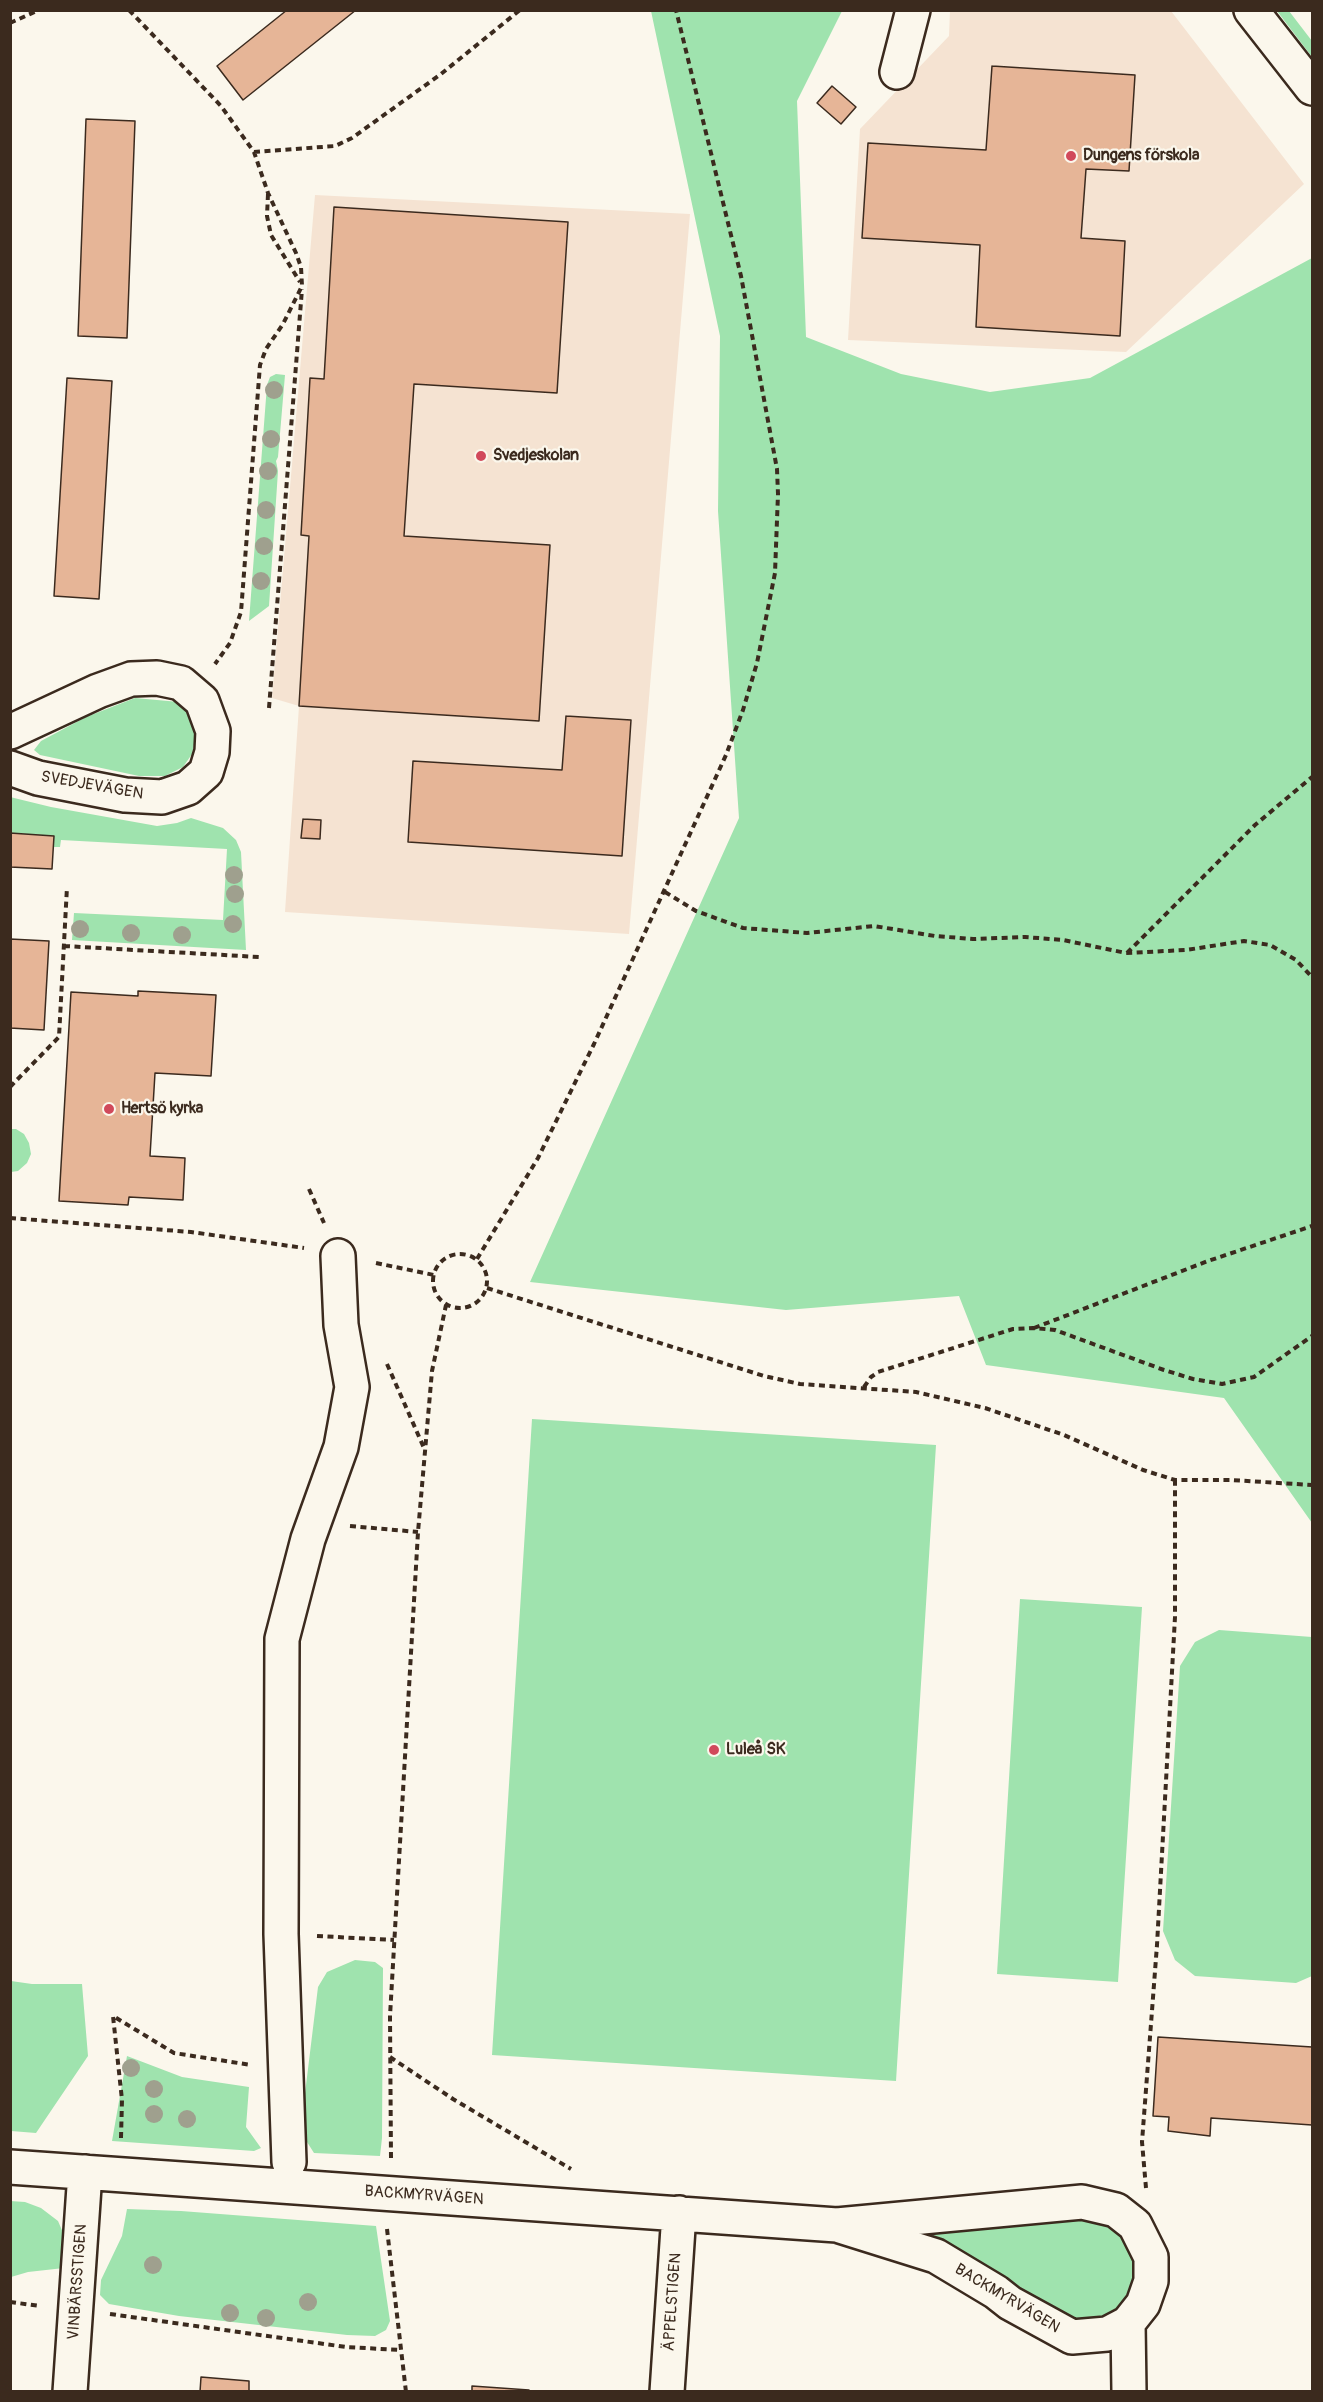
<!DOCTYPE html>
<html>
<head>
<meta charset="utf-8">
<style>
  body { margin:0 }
  #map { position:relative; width:1323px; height:2402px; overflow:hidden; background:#fbf7ec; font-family:Pangolin,sans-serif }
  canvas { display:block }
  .frame { position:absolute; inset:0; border:12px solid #3b2a1e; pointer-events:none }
</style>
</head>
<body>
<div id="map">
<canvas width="1323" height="2402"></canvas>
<div class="frame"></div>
</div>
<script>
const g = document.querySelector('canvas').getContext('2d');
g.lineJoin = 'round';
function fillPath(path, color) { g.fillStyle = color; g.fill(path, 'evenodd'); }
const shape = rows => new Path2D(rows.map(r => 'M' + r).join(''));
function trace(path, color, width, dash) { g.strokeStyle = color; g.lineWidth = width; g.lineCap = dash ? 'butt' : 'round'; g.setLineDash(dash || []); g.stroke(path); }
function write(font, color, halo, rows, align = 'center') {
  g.font = font + ' Pangolin,sans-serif'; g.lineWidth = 4.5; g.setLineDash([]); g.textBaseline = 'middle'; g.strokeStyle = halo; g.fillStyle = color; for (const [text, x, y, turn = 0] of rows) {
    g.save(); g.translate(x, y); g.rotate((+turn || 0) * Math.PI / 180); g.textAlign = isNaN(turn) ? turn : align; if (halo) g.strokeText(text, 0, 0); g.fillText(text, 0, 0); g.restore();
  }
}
fillPath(shape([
  [950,11,1171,11,1304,184,1126,352,848,340,860,129,949,36],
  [315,195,690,214,629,934,285,912,299,706,272,698]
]), '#f5e3d2');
fillPath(shape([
  [651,11,842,11,797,101,806,337,901,374,990,392,1090,378,1312,258,1312,1523,1224,1398,986,1365,959,1296,786,1310,530,1282,739,818,718,511,720,336],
  [1277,11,1289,11,1312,41,1312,57],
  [276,374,285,375,278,457,276,461,278,471,269,606,249,621,267,385,270,377],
  [135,698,179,702,191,716,196,735,192,754,183,767,165,776,139,776,40,755,34,750,41,741,86,717],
  [10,797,51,807,157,826,177,823,191,818,223,828,236,840,241,852,246,950,72,940,74,913,223,920,227,849,61,840,60,847,53,847,54,836,11,833],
  [11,1129,16,1129,24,1134,29,1143,31,1154,27,1163,18,1171,11,1172],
  [532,1419,936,1445,896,2081,492,2055],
  [1020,1599,1142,1607,1118,1982,997,1974],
  [1219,1630,1312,1637,1312,1976,1296,1983,1195,1976,1175,1960,1163,1931,1180,1666,1195,1642],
  [355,1960,375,1962,383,1968,382,2138,380,2156,314,2153,307,2142,302,2118,318,1987,327,1972],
  [11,1981,32,1984,82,1984,88,2056,36,2133,11,2131],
  [127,2056,182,2077,249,2087,246,2127,261,2148,254,2151,112,2141],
  [1082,2200,1148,2246,1123,2328,1066,2336,845,2226],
  [10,2201,25,2202,41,2208,58,2221,64,2235,64,2268,28,2272,11,2277],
  [127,2209,181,2211,376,2226,390,2321,386,2330,375,2336,347,2335,179,2316,109,2304,100,2295,101,2280,122,2236]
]), '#9fe3ae');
const building = shape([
  [287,10,356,10,243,100,217,66,287,10],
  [992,66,1135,75,1129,171,1086,169,1081,238,1125,241,1120,336,976,327,980,245,862,238,868,143,986,150,992,66],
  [832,86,856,107,841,124,817,103,832,86],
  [86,119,135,121,127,338,78,336,86,119],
  [334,207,568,222,557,393,414,384,404,536,550,545,539,721,299,706,309,536,301,535,310,378,324,379,334,207],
  [67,378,112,381,99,599,54,596,67,378],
  [566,716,631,720,622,856,408,842,413,761,562,770,566,716],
  [303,819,321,820,320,839,301,838,303,819],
  [10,833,54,836,52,869,10,867,10,833],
  [10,939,49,941,44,1030,10,1028,10,939],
  [138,991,216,995,211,1076,155,1073,150,1156,185,1158,183,1200,129,1197,128,1205,59,1201,71,992,138,996,138,991],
  [1158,2037,1312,2047,1312,2125,1211,2118,1210,2136,1168,2131,1169,2117,1153,2116,1158,2037],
  [201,2377,249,2381,249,2392,200,2392,201,2377],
  [472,2386,529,2390,529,2392,472,2392,472,2386]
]);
fillPath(building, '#e6b597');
trace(building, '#3b2a1e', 1.5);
const minor = shape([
  [1251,10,1312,88],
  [897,72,913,10],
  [10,732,98,691,131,679,157,678,181,683,202,701,213,731,212,752,206,772,188,788,162,797,125,795,38,778,10,768],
  [289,2162,281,1934,282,1639,308,1539,341,1447,352,1387,341,1325,338,1256],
  [10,2167,837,2225,1082,2202,1116,2210,1135,2225,1151,2257,1151,2281,1143,2304,1128,2323,1107,2334,1072,2337,1010,2303,996,2292,936,2256,837,2225],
  [1128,2323,1129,2392],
  [70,2392,85,2172],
  [667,2392,679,2213]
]);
trace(minor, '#3b2a1e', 38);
trace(shape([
  [129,10,221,106,254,152,268,193,296,253,301,267,302,286,283,324,266,349,260,365,241,612,230,643,215,664],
  [10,23,39,10],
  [254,152,335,146,352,138,441,74,520,10],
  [268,194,267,216,271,235,300,282],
  [269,708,302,289],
  [665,892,696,911,743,928,807,933,874,926,935,936,973,939,1025,937,1063,940,1126,953,1186,950,1244,941,1270,945,1296,960,1312,977],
  [64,946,259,957],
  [1127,953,1255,825,1312,777],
  [10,1087,59,1037,67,887],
  [309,1189,324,1223],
  [10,1218,191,1232,304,1248],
  '433 1281a27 27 0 1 1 54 0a27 27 0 1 1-54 0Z',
  [477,1259,538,1158,594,1044,726,755,743,710,757,663,775,573,778,494,777,469,741,276,676,10],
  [376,1263,434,1275],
  [487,1288,764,1376,800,1384,916,1392,985,1408,1064,1435,1143,1470,1175,1480,1231,1480,1312,1485],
  [1034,1328,1208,1261,1312,1226],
  [387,1364,424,1448],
  [864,1387,871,1377,878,1372,1013,1329,1033,1328,1055,1330,1164,1370,1193,1379,1222,1384,1254,1377,1312,1336],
  [350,1526,418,1532],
  [317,1936,394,1940],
  [390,2057,453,2099,571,2169],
  [121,2138,122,2100,113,2016,174,2053,251,2065],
  [391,2158,390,2016,418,1532,432,1371,446,1305],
  [1146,2188,1142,2142,1157,1945,1175,1617,1175,1480],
  [387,2229,406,2392],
  [10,2302,40,2306],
  [110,2314,346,2347,401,2350]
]), '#3b2a1e', 4, [6, 4.5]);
trace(minor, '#fbf7ec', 33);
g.fillStyle = '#9fa08e';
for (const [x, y] of [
  [274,390],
  [271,439],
  [268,471],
  [266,510],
  [264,546],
  [261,581],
  [234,875],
  [235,894],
  [233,924],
  [80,929],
  [131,933],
  [182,935],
  [131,2068],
  [154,2089],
  [154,2114],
  [187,2119],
  [153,2265],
  [308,2302],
  [230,2313],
  [266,2318]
]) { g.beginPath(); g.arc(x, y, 9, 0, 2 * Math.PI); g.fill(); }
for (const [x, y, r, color] of [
  [1071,156,6,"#d1495b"],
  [481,456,6,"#d1495b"],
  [109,1109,6,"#d1495b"],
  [714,1750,6,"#d1495b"]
]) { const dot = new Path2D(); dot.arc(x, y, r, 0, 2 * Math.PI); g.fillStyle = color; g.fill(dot); trace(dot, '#fbf7ec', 2); }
write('bold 16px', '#3b2a1e', '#fbf7ec', [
  ["Dungens förskola",1083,156],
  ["Svedjeskolan",493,456],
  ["Hertsö kyrka",121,1109],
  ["Luleå SK",726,1750]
], 'left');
write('16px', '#3b2a1e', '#fbf7ec', [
  ["SVEDJEVÄGEN",92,786,10],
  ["BACKMYRVÄGEN",424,2196,4],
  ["VINBÄRSSTIGEN",78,2282,-86],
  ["BACKMYRVÄGEN",1007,2299,31],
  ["ÄPPELSTIGEN",673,2302,-86]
]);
</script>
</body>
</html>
